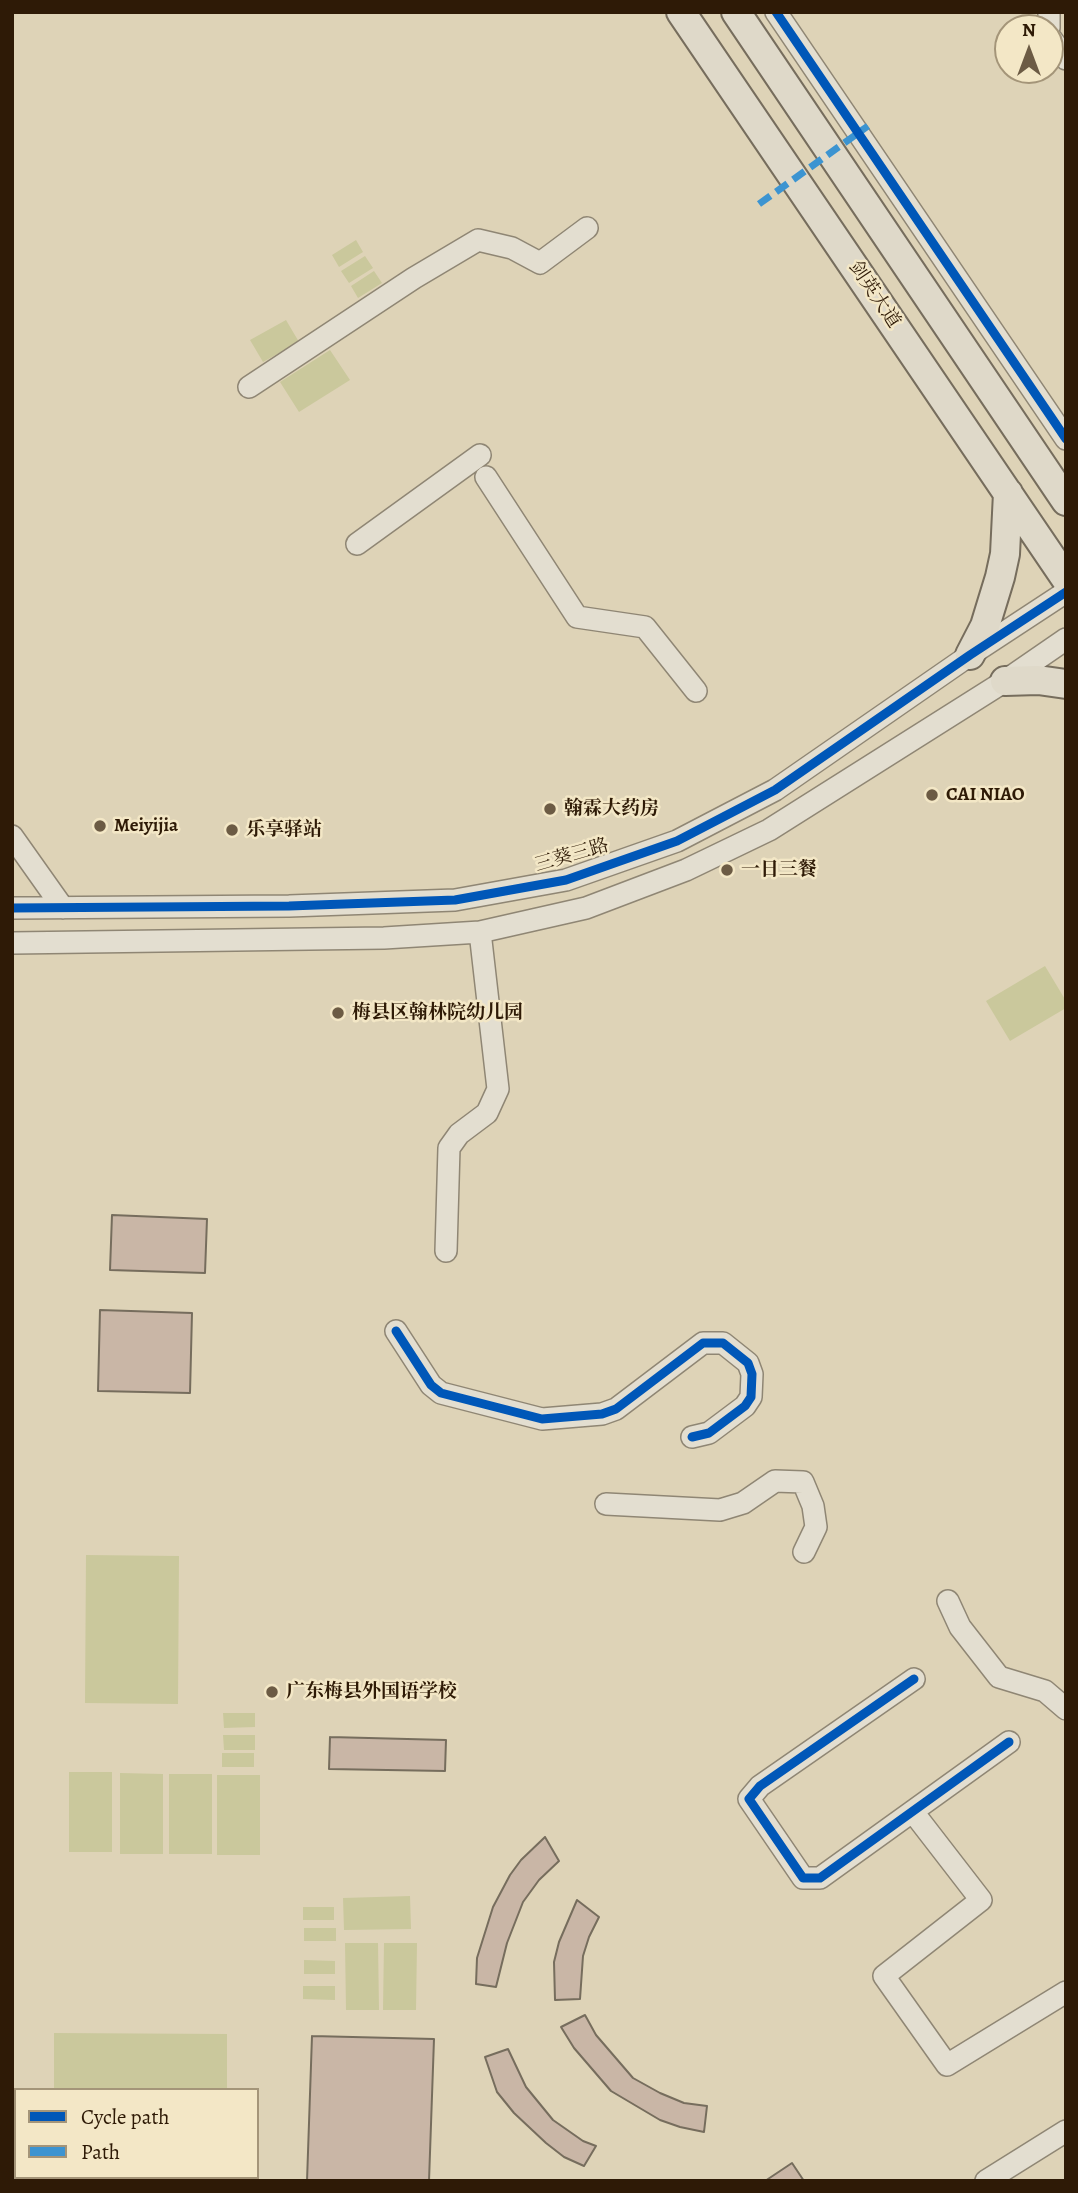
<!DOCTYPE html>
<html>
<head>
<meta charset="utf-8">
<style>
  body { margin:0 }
  #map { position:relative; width:1078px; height:2193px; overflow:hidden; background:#ded3b7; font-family:Alegreya,serif }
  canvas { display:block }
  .frame { position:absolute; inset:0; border:14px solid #2e1a06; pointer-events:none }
  .legend { position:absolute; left:14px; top:2088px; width:245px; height:91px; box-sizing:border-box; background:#f3e7c6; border:2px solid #a49579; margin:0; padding:9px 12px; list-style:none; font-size:21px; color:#2e1a06 }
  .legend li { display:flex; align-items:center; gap:14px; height:35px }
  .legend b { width:35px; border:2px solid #a49579 }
  .north { position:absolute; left:994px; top:14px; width:70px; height:70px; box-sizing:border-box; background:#f3e7c6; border:2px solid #a49579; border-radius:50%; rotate:0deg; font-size:19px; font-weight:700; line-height:28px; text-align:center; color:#2e1a06 }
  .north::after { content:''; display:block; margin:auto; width:24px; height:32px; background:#6c5b44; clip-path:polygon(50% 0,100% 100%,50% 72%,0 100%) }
</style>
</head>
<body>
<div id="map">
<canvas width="1078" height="2193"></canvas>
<div class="frame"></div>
<ul class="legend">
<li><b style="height:9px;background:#0057b8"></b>Cycle path</li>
<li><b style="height:9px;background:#3c94d1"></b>Path</li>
</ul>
<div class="north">N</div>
</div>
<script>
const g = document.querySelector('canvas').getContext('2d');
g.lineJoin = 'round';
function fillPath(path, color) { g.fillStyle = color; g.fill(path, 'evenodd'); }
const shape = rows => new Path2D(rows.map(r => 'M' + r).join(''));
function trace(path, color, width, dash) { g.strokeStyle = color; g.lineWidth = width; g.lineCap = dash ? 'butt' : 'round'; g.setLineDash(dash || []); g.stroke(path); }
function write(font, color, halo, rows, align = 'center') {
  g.font = font + ' Alegreya,"Noto Serif SC",serif'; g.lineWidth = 5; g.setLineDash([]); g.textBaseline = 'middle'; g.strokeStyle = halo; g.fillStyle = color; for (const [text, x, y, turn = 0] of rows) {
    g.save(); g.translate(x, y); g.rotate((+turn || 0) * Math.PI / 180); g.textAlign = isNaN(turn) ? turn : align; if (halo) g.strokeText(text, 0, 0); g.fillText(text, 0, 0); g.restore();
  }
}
fillPath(shape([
  [356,240,363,252,339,267,332,255],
  [365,256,373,268,349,283,341,271],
  [374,271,382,283,358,298,351,286],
  [286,320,299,342,263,362,250,340],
  [330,350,350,380,299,412,280,382],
  [1045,966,1066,1001,1066,1008,1010,1041,986,1001],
  [86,1555,179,1556,178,1704,85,1703],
  [223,1713,255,1713,255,1727,224,1728],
  [223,1735,255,1735,255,1750,224,1750],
  [222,1753,254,1753,254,1767,222,1767],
  [69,1772,112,1772,112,1852,69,1852],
  [120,1773,163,1774,163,1854,120,1854],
  [169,1774,212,1774,212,1854,169,1854],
  [217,1775,260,1775,260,1855,217,1855],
  [410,1896,411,1929,344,1930,343,1898],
  [303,1907,334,1907,334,1920,303,1920],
  [304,1928,336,1928,336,1941,304,1941],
  [345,1943,378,1943,379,2010,346,2010],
  [384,1943,417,1943,416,2010,383,2010],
  [304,1960,335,1961,335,1974,304,1974],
  [303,1986,335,1986,335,2000,303,1999],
  [54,2033,227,2034,227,2090,54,2090],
  [53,2177,226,2177,226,2181,53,2181]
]), '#cac89c');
const building = shape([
  [112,1215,207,1219,205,1273,110,1270,112,1215],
  [100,1310,192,1313,190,1393,98,1391,100,1310],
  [330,1737,446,1740,445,1771,329,1769,330,1737],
  [545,1837,559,1861,539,1880,523,1902,507,1943,496,1987,476,1984,477,1958,493,1907,510,1875,521,1860,545,1837],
  [577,1900,599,1917,589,1937,583,1956,580,1999,555,2000,554,1962,559,1942,577,1900],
  [585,2015,596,2035,633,2078,660,2093,684,2103,707,2106,704,2132,680,2127,660,2120,611,2091,574,2048,561,2027,585,2015],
  [312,2036,434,2039,429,2181,307,2181,312,2036],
  [508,2049,526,2087,553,2120,583,2141,596,2146,584,2166,564,2157,546,2143,514,2113,497,2092,485,2057,508,2049],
  [792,2163,804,2181,765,2181,792,2163]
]);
fillPath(building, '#c9b6a6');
trace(building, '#766d5d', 2);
const minor = shape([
  [776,12,1066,439],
  [1049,12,1049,28],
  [1050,37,1066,59],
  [249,387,414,278,478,240,512,248,540,263,587,228],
  [486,477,577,617,645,627,696,691],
  [357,544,480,455],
  [12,836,63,908],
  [12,908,289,906,455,900,566,880,677,841,775,790,970,655,1066,592],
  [12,943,384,938,480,932,586,908,686,870,769,830,1005,681,1066,639],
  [446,1251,449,1148,459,1134,487,1113,498,1089,480,932],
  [396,1331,431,1385,441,1393,542,1419,602,1414,616,1409,703,1343,723,1343,748,1363,752,1374,751,1397,745,1406,709,1433,692,1437],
  [606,1504,720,1510,743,1503,775,1481,803,1482,813,1506,816,1527,804,1552],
  [948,1601,960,1627,999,1677,1045,1691,1066,1709],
  [914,1679,760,1786,749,1799,803,1878,820,1878,1009,1742],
  [913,1812,981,1900,884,1976,947,2065,1066,1992],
  [986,2181,1066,2131]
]);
const major = shape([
  [681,12,1066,579],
  [736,12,1066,501],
  [970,655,985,626,1000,577,1005,554,1008,493],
  [1005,681,1038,680,1066,684]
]);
trace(minor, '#8f8674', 24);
trace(major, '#766d5d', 32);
trace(minor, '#e3ded0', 21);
trace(major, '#dfd9c9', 28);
trace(shape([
  [759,204,868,126]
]), '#3c94d1', 7, [14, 7]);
trace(shape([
  [776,12,1066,439],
  [12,908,289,906,455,900,566,880,677,841,775,790,970,655,1066,592],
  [396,1331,431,1385,441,1393,542,1419,602,1414,616,1409,703,1343,723,1343,748,1363,752,1374,751,1397,745,1406,709,1433,692,1437],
  [914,1679,760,1786,749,1799,803,1878,820,1878,1009,1742]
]), '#0057b8', 9);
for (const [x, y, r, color] of [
  [932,795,7,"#6c5b44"],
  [550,809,7,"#6c5b44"],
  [100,826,7,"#6c5b44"],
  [232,830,7,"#6c5b44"],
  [727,870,7,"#6c5b44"],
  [338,1013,7,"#6c5b44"],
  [272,1692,7,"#6c5b44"]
]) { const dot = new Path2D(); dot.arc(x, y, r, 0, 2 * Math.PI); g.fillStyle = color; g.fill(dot); trace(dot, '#f3e7c6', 2.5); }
write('19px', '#2e1a06', '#f3e7c6', [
  ["剑英大道",874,295,56],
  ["三葵三路",572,856,-16]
]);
write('bold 19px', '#2e1a06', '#f3e7c6', [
  ["CAI NIAO",946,795],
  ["翰霖大药房",564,809],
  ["Meiyijia",114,826],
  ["乐享驿站",246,830],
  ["一日三餐",741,870],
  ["梅县区翰林院幼儿园",352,1013],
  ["广东梅县外国语学校",286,1692]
], 'left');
</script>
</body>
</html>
